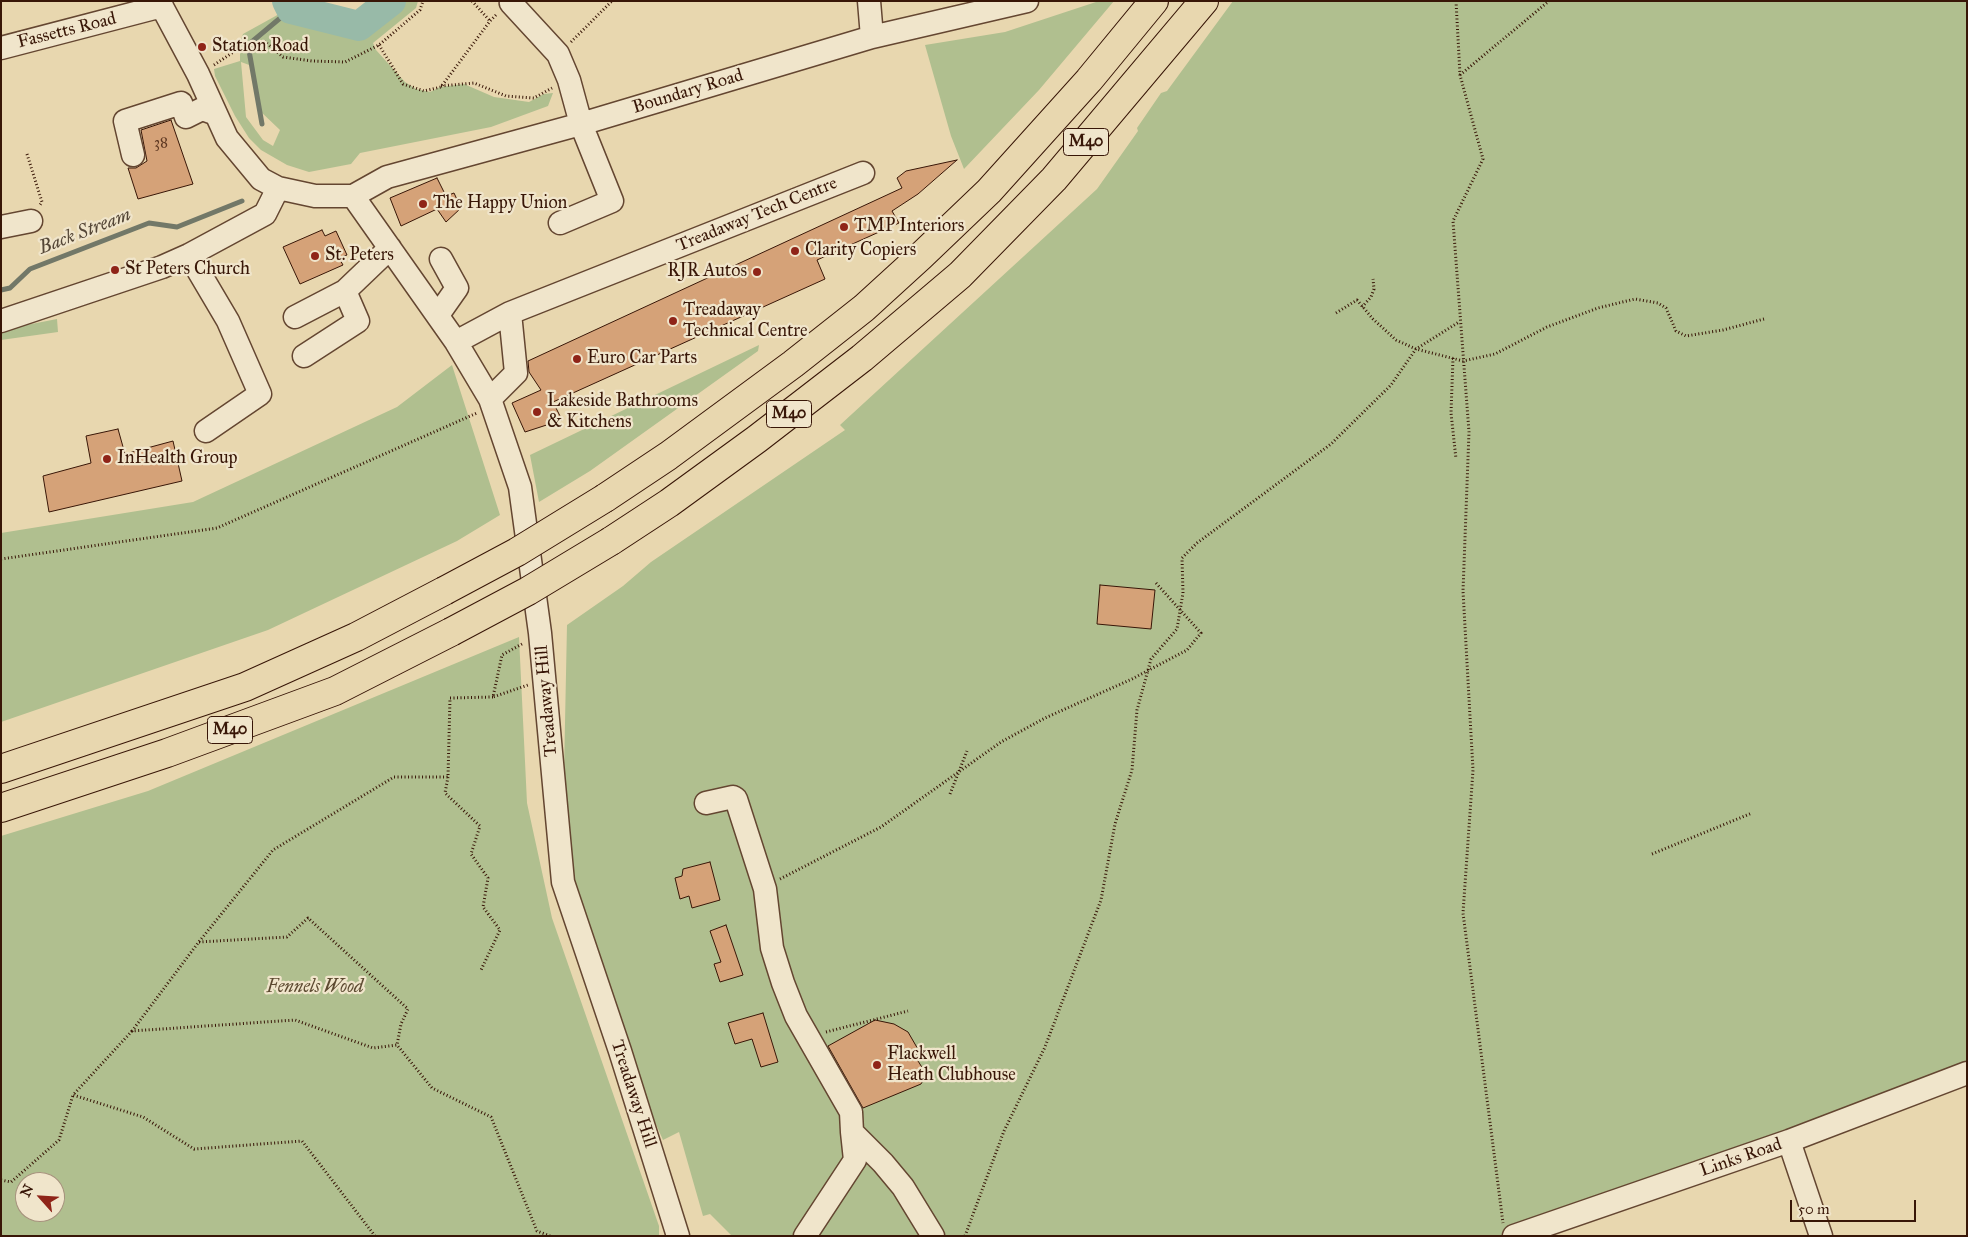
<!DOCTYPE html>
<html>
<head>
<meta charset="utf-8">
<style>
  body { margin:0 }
  #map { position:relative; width:1968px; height:1237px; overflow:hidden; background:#e8d7af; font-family:"IM FELL Great Primer",serif }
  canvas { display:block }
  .frame { position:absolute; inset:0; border:2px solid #381607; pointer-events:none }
  .north { position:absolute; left:15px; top:1172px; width:50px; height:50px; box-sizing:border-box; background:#f0e5cb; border:1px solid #a6927d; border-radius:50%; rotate:296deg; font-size:14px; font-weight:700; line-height:20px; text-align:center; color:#381607 }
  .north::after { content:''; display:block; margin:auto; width:18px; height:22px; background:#8f2418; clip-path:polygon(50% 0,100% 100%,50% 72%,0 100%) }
  .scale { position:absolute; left:1790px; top:1200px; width:126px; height:22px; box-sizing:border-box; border:2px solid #381607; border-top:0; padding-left:6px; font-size:15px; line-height:18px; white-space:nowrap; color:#381607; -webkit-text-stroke:4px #f0e5cb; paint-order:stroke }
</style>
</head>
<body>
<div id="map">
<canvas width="1968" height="1237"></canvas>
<div class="frame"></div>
<div class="north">N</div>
<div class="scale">50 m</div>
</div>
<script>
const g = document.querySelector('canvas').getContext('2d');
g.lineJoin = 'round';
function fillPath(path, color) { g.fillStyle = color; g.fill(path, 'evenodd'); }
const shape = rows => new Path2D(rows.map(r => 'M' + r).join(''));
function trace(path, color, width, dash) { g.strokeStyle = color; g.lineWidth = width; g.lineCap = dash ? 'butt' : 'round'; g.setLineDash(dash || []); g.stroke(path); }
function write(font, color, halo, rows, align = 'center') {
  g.font = font + ' "IM FELL Great Primer",serif'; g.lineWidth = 4.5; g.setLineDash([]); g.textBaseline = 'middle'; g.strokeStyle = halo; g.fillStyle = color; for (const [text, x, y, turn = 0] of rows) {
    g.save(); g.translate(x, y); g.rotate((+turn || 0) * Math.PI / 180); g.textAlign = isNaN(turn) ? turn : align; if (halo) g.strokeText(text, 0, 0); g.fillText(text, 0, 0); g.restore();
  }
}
fillPath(shape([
  [391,1,418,1,416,8,373,43,376,50,405,82,416,89,430,92,440,87,464,84,494,97,529,102,544,94,553,93,548,106,491,127,360,153,351,164,309,172,287,165,261,150,249,138,235,116,215,76,214,69,240,61,240,41,243,34,281,13,287,12,304,19,345,21,363,18,384,9],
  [241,62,252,66,259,110,280,130,273,146,263,140,246,117],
  [1099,1,1114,1,1039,90,964,169,951,136,925,45,1005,32],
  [1233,1,1967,1,1967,1062,1499,1236,732,1236,710,1214,703,1216,679,1132,663,1140,587,970,557,774,564,772,567,625,623,586,651,562,845,430,840,425,1097,189,1138,131,1137,128,1161,93,1167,91],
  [57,319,58,332,1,340,1,330],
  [759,345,758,351,590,471,539,502,530,455],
  [452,365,500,515,457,541,268,630,1,722,1,533,193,502,397,407],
  [519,637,527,803,552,918,659,1226,659,1236,1,1236,1,836,148,791],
  [25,1182,55,1182,55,1212,25,1212]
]), '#b0bf8f');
trace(shape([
  [262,124,248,45,291,9],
  [1,290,10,288,30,269,149,223,177,227,242,201]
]), '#727868', 5);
trace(shape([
  [287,1,291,9,359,26,391,1]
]), '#98baa8', 30);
const building = shape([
  [171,120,193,184,138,199,128,168,136,168,147,161,141,130,171,120],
  [957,160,918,194,892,211,899,223,817,260,825,279,553,402,562,420,525,432,512,403,541,390,529,372,528,361,902,188,897,178,906,171,957,160],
  [437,178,446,196,454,193,461,208,446,222,437,209,401,226,390,198,437,178],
  [322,230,325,236,336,231,347,255,339,258,343,265,300,284,283,247,322,230],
  [118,429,125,454,173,441,182,481,49,512,43,476,91,463,86,436,118,429],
  [1100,585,1155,590,1151,629,1097,624,1100,585],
  [710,862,720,900,692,908,689,896,680,899,675,878,682,876,683,869,710,862],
  [726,925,743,975,720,982,714,964,721,962,710,931,726,925],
  [763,1013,778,1062,761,1067,752,1039,735,1044,728,1023,763,1013],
  [875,1020,894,1024,908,1032,919,1051,915,1056,926,1074,921,1084,863,1108,828,1046,875,1020]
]);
fillPath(building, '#d5a278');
trace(building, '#381607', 1);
const minor = shape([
  [159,1,198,74,227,138,261,179,278,188],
  [512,1,511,3,558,54,569,80,581,124,612,201,560,223],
  [869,1,872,37],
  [1,48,162,6],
  [133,155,125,121,181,103,186,117,202,109,216,114],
  [353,196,456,342,490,399,520,487,540,633,563,882,620,1051,678,1236],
  [1,227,31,221],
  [189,255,228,321,260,394,206,431],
  [438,315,457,288,441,259],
  [295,317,345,291,390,248],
  [1,321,162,267,189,255,265,214,278,188,315,196,353,196,387,177,581,124,872,37,1027,1],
  [456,342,510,313],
  [304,356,358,321,345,291],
  [490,399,516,373,510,313,863,173],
  [706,803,733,797,736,799,765,889,772,948,783,983,796,1016,851,1112,852,1132],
  [1789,1141,1821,1236],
  [805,1236,855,1160,852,1132,883,1163,903,1187,933,1236],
  [1514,1236,1789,1141,1967,1073]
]);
const highway = shape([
  [605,498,668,456,793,364,864,308,921,256,989,191,1089,80,1154,1],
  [611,541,669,503,757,439,862,358,960,275,1054,179,1204,1],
  [1,769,245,687,356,637,444,591],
  [1,808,167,753,335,691,451,632]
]);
trace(minor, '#644631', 25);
trace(highway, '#381607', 30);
trace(shape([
  [472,1,490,21],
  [1456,1,1460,75,1483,159,1453,221,1469,432,1463,591,1473,770,1463,913,1503,1223],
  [571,42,612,1],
  [379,45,403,84,424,91,441,87,490,21,497,14],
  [214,65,235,51,264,41,283,57,312,61,345,62,379,45,420,10,423,1],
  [1460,75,1549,1],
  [441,86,474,83,506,96,534,98,552,88],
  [27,154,42,202,40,205],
  [1362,307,1371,297,1374,289,1373,279],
  [1336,313,1357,300,1373,319,1396,340,1416,349,1463,361,1495,354,1547,327,1598,308,1635,299,1658,303,1666,308,1676,331,1686,336,1723,330,1764,319],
  [1453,358,1451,413,1456,459],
  [1,559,217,528,477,413],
  [522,644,502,655,493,697,528,685],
  [493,697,450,698,448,777,394,777,273,850,198,943,132,1031,295,1020,373,1048,397,1045,432,1088,491,1117,537,1231,550,1236],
  [448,777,445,793,480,826,471,854,488,878,483,907,500,930,481,970],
  [950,794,967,751],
  [1652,854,1752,813],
  [780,879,881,827,1001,742,1045,718,1132,679,1187,650,1201,633,1155,582],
  [199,942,287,937,308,918,408,1009,401,1024,397,1045],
  [132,1031,73,1095,143,1117,194,1149,302,1141,375,1236],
  [826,1032,908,1011],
  [1,1180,11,1182,59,1140,73,1095],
  [965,1236,1004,1131,1045,1047,1101,900,1115,824,1132,770,1137,710,1151,659,1177,629,1183,593,1182,558,1197,543,1331,444,1391,385,1416,349,1459,322]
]), '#381607', 3, [1, 2.5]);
trace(minor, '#f0e5cb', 22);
trace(highway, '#e8d7af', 28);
const highwayBridge = shape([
  [444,591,517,552,605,498],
  [451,632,528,591,611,541]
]);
trace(highwayBridge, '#381607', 30, []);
trace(highwayBridge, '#e8d7af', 28);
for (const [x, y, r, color] of [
  [202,47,5,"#8f2418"],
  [423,204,5,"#8f2418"],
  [844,227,5,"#8f2418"],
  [795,251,5,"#8f2418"],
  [315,256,5,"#8f2418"],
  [115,270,5,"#8f2418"],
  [757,272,5,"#8f2418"],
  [673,321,5,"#8f2418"],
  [577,359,5,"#8f2418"],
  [537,412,5,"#8f2418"],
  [107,459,5,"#8f2418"],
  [877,1065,5,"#8f2418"]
]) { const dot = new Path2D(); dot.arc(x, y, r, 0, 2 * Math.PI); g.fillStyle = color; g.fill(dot); trace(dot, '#f0e5cb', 2); }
write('15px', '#5f3923', null, [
  ["38",161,143]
]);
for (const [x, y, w] of [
  [1086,142,45],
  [789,414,45],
  [230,730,45]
]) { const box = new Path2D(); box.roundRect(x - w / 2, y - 13.5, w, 27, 4); g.fillStyle = '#f0e5cb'; g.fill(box); trace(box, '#381607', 1); }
write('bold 16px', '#381607', null, [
  ["M40",1086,142],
  ["M40",789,414],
  ["M40",230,730]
]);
write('18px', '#381607', '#f0e5cb', [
  ["Fassetts Road",67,31,-14],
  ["Boundary Road",688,92,-17],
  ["Treadaway Tech Centre",757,215,-22],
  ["Treadaway Hill",547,701,-95],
  ["Treadaway Hill",633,1094,72],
  ["Links Road",1741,1158,-19]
]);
write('18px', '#381607', '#f0e5cb', [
  ["Station Road",212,47],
  ["The Happy Union",433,204],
  ["TMP Interiors",854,227],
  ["Clarity Copiers",805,251],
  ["St. Peters",325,256],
  ["St Peters Church",125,270],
  ["RJR Autos",747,272,"right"],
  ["Treadaway",683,311],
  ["Technical Centre",683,332],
  ["Euro Car Parts",587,359],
  ["Lakeside Bathrooms",547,402],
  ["& Kitchens",547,423],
  ["InHealth Group",117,459],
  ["Flackwell",887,1055],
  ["Heath Clubhouse",887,1076]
], 'left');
write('italic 18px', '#5c4930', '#f0e5cb', [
  ["Fennels Wood",315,988]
]);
write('italic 19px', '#554737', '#f0e5cb', [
  ["Back Stream",85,232,-21]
]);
</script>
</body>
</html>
